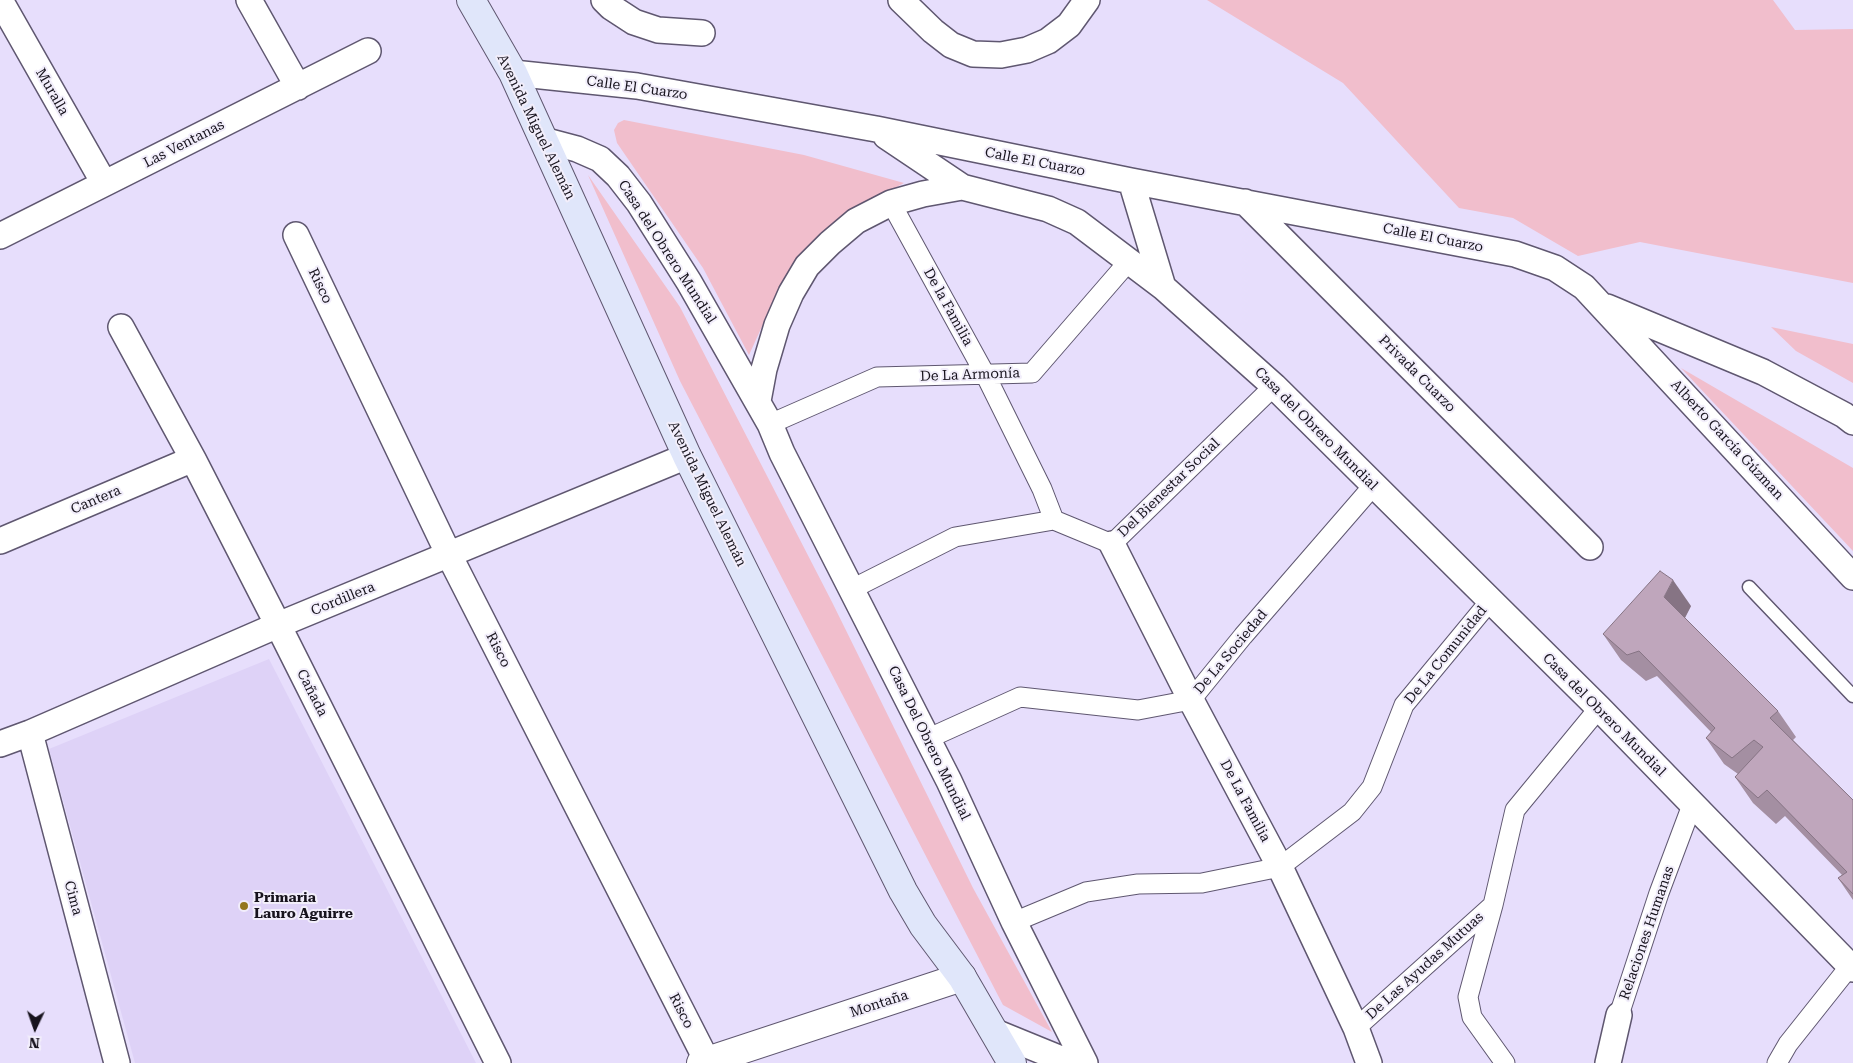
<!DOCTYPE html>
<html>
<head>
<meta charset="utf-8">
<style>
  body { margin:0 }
  #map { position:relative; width:1853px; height:1063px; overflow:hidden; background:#e7defc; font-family:"Roboto Serif",serif }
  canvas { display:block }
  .north { position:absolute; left:10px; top:1003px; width:50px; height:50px; -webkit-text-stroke:4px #f2eefb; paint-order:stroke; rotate:183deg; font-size:14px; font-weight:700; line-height:20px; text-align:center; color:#17131d }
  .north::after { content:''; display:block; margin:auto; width:18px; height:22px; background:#17131d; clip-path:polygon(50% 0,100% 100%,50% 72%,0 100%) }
</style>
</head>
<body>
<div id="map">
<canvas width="1853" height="1063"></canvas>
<div class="north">N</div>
</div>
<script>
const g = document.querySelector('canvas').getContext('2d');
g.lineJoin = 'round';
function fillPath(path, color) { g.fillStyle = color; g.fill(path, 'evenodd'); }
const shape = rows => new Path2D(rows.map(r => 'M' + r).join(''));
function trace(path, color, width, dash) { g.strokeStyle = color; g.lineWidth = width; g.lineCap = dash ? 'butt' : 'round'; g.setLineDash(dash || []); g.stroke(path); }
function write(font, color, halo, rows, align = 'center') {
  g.font = font + ' "Roboto Serif",serif'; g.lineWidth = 4; g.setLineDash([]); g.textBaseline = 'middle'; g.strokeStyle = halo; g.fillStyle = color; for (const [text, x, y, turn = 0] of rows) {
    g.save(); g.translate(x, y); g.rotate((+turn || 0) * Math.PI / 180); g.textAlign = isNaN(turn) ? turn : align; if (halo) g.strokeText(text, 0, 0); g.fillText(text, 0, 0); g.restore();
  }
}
fillPath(shape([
  [269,659,476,1063,135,1063,49,749]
]), '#ded2f7');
fillPath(shape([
  [1207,0,1773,0,1795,30,1853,29,1853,283,1640,242,1578,256,1513,218,1459,208,1343,83],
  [624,120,804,155,904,183,849,213,799,255,774,300,749,355,703,268,617,143,614,130,618,123],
  [588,175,680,307,832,602,973,888,1052,1032,1003,1005,680,381],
  [1771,327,1853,344,1853,383,1796,351],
  [1681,368,1853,468,1853,551]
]), '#f1becc');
const service = shape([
  [1749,587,1853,696]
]);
const pedestrian = shape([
  [891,203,986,376,1042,489,1054,520],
  [770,424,877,377,1032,373,1129,261],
  [852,589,955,537,1054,520,1112,544,1274,386],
  [927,739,1020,697,1138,710,1191,700,1243,636,1373,486],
  [1014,922,1086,892,1138,884,1202,883,1280,867,1352,812,1372,787,1404,705,1490,601],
  [1619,1015,1659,893,1692,805],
  [1356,1028,1493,905],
  [1505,1063,1472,1017,1468,997,1493,905,1515,810,1599,708],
  [1777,1063,1788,1044,1850,966]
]);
const minor = shape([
  [0,0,104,183],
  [249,0,298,87],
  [604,0,611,7,634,22,658,30,702,33],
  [901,0,933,31,951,45,973,54,1001,55,1027,50,1048,41,1069,25,1087,0],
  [513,73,637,86,876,129,1131,181,1515,254,1555,268,1584,287,1853,577],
  [886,136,962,187],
  [543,140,577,149,600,159,618,176,639,203,689,282,770,424,782,453,949,781,1014,922,1085,1063],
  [1131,181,1163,287],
  [1245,202,1590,547],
  [296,235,449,555,707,1061],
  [0,236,368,51],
  [1607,307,1763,372,1844,415,1853,422],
  [121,327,193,459,278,625,498,1063],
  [758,401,764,369,777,325,791,293,807,266,830,243,856,221,891,203,923,194,962,187,1048,209,1077,222,1163,287,1274,386,1599,708,1853,969],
  [0,541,193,459],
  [1112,544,1191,700,1280,867,1356,1028,1369,1063],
  [30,733,117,1063],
  [0,744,30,733,278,625,687,456],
  [995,1032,1071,1063],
  [1608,1063,1619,1015]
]);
const tertiary = shape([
  [701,1063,962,977]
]);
const secondary = shape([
  [471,0,513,73,687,456,903,891,923,925,962,977,1012,1063]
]);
trace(service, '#5f5770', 15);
trace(pedestrian, '#5f5770', 21);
trace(minor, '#5f5770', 28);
trace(tertiary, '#5f5770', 30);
trace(secondary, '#5f5770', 30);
trace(service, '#fff', 12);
trace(pedestrian, '#fff', 19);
trace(minor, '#fff', 25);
trace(tertiary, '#fff', 28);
trace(secondary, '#e0e6fa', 28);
fillPath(shape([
  [1691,606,1685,618,1778,711,1796,737,1793,740,1853,800,1853,900,1838,878,1842,875,1785,816,1776,824,1753,803,1735,777,1738,774,1724,764,1706,738,1711,732,1657,676,1646,681,1621,660,1603,634]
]), '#a48fa2');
fillPath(shape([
  [1673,580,1691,606,1682,623,1664,597]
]), '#867484');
const building = shape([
  [1660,571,1673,580,1664,597,1778,711,1770,718,1853,800,1853,894,1838,878,1847,872,1767,790,1758,798,1735,777,1763,747,1754,740,1732,758,1706,738,1715,728,1639,651,1627,655,1603,634,1660,571]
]);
fillPath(building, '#bfa6bc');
trace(building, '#867484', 1);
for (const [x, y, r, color] of [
  [244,906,5,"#94771e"]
]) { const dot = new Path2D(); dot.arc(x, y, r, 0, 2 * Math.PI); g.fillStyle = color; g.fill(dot); trace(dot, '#f2eefb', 2); }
write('14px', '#17131d', '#f2eefb', [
  ["Calle El Cuarzo",637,88,8],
  ["Muralla",52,92,60],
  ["Avenida Miguel Alemán",536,127,64],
  ["Las Ventanas",184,144,-27],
  ["Calle El Cuarzo",1035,162,11],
  ["Calle El Cuarzo",1433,238,11],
  ["Casa del Obrero Mundial",667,252,57],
  ["Risco",320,286,64],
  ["De la Familia",948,307,61],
  ["Privada Cuarzo",1417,374,45],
  ["De La Armonía",970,375,-2],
  ["Casa del Obrero Mundial",1316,429,45],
  ["Alberto García Gúzman",1727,440,47],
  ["Del Bienestar Social",1169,488,-44],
  ["Avenida Miguel Alemán",707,494,64],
  ["Cantera",96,500,-23],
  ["Cordillera",343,599,-22],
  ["Risco",498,650,63],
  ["De La Sociedad",1231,652,-50],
  ["De La Comunidad",1446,655,-51],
  ["Cañada",312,693,63],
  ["Casa del Obrero Mundial",1604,715,45],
  ["Casa Del Obrero Mundial",929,743,64],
  ["De La Familia",1245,801,62],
  ["Cima",73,898,75],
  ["Relaciones Humanas",1647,933,-71],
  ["De Las Ayudas Mutuas",1425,966,-42],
  ["Montaña",879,1004,-18],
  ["Risco",681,1011,63]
]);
write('bold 14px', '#17131d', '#f2eefb', [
  ["Primaria",254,898],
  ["Lauro Aguirre",254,914]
], 'left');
</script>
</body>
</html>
